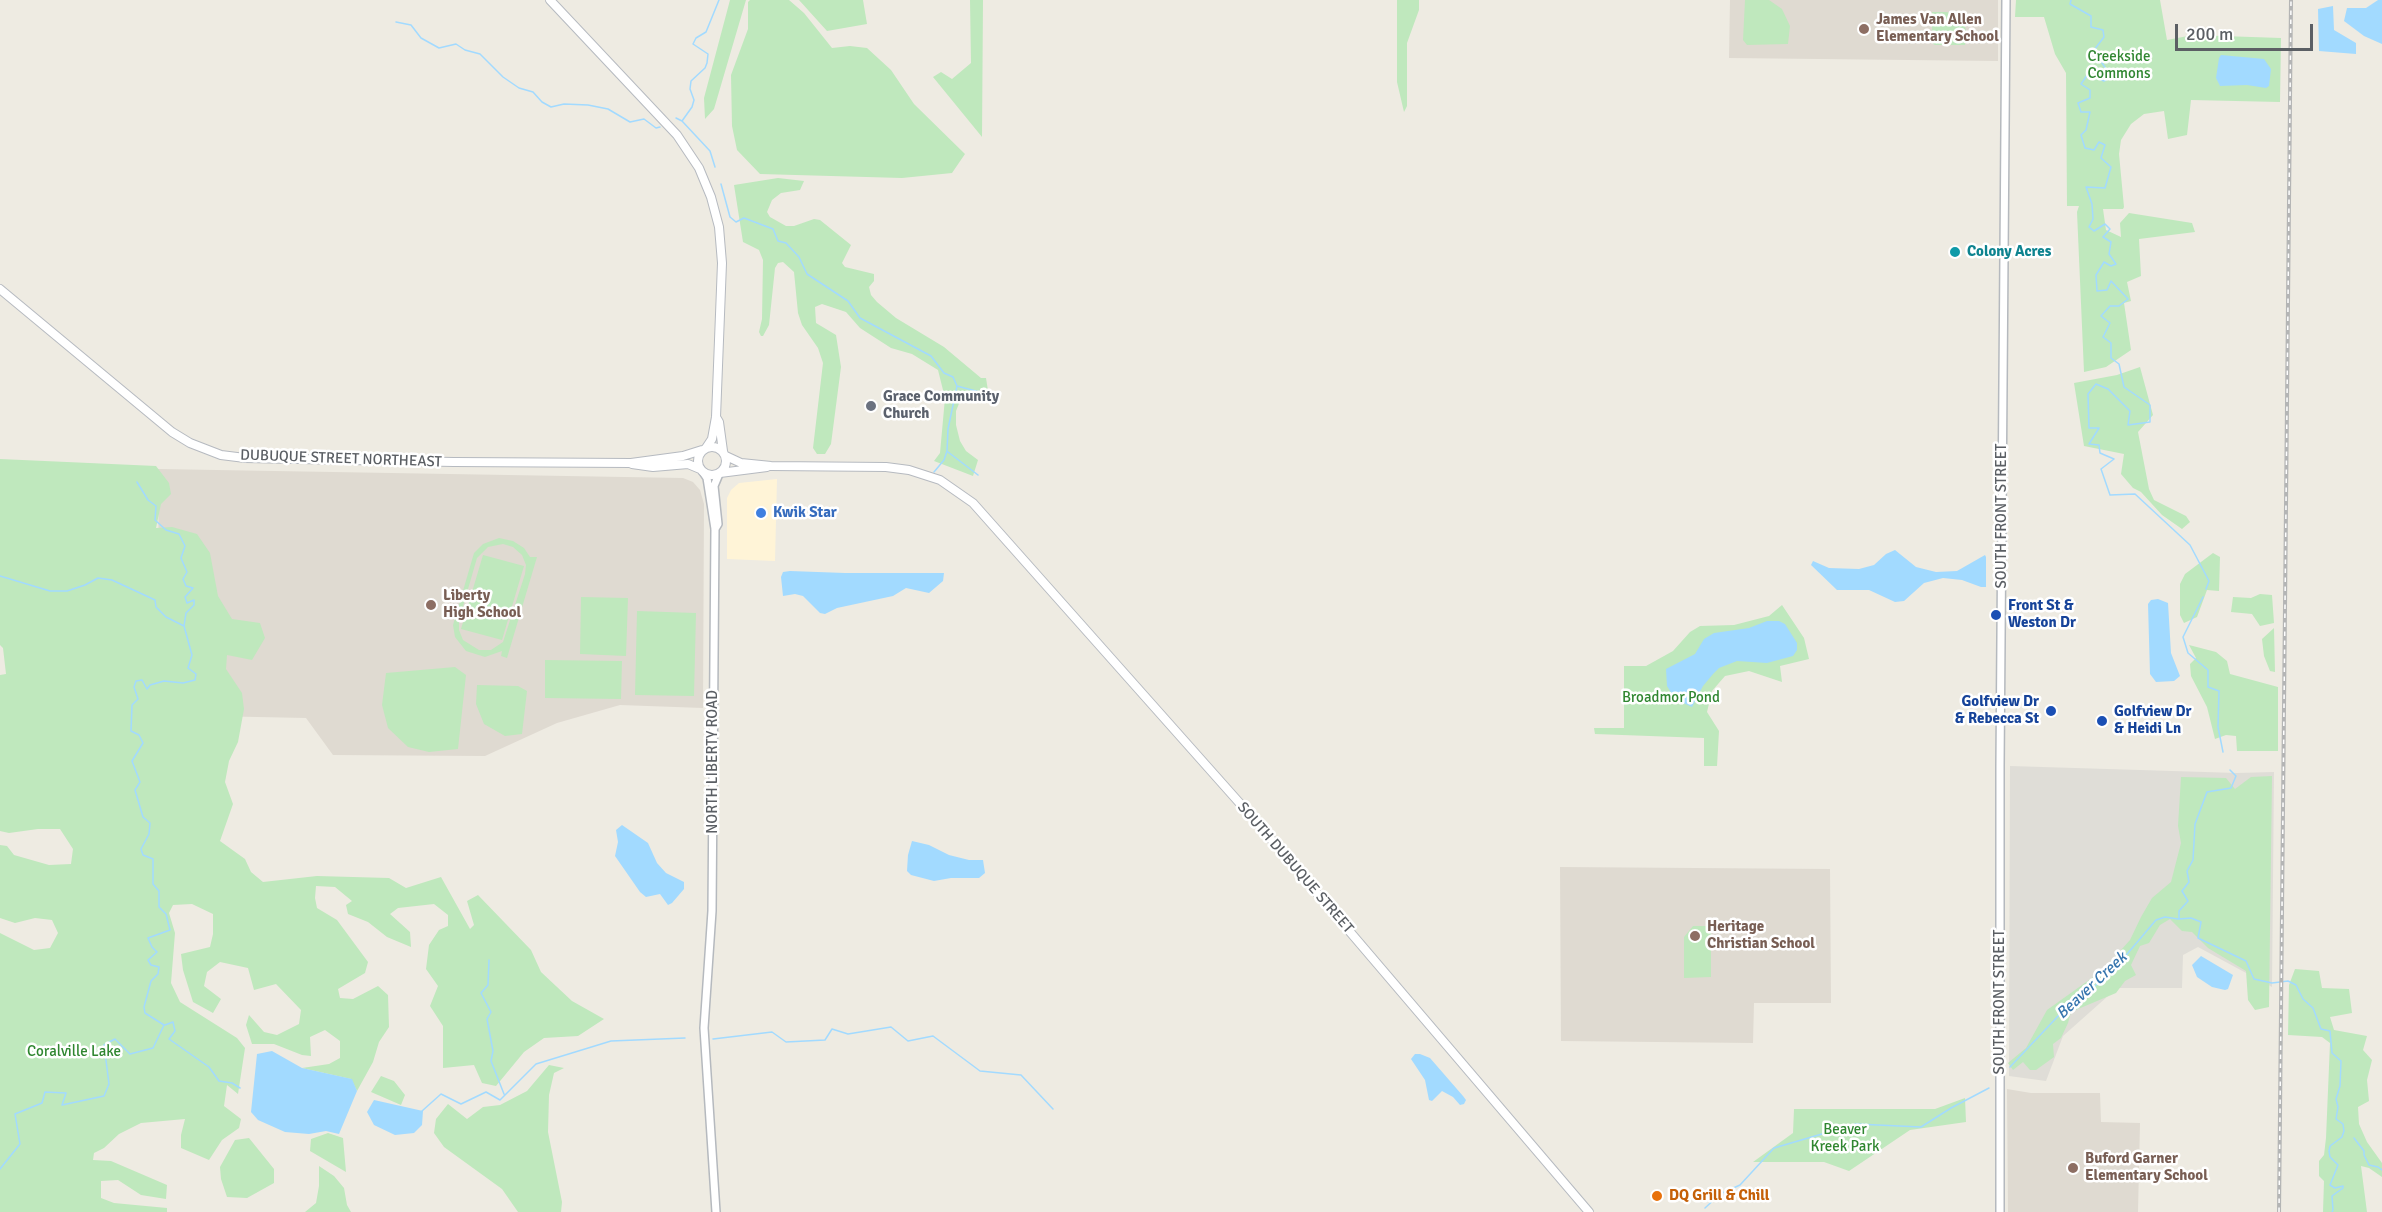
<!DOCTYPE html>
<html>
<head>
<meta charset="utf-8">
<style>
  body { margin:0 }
  #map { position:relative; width:2382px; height:1212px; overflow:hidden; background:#eeebe2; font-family:Signika,sans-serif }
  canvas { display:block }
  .scale { position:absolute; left:2175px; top:24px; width:138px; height:27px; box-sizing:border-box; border:3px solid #5b5f64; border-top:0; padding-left:8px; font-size:18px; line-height:21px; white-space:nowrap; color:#5b5f64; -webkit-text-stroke:4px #fff; paint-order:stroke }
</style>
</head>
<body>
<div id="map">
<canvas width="2382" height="1212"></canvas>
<div class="scale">200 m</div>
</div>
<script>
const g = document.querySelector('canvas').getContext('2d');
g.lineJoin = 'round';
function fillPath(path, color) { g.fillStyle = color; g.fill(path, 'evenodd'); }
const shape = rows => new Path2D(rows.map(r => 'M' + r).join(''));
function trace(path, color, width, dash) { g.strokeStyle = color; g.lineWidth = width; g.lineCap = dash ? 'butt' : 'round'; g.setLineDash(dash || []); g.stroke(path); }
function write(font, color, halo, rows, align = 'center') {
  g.font = font + ' Signika,sans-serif'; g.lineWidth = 5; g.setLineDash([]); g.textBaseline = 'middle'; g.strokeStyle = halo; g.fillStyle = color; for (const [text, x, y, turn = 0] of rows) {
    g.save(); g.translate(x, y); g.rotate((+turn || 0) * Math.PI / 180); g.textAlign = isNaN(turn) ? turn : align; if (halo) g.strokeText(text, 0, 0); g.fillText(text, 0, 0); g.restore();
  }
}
fillPath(shape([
  [777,479,775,561,727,559,727,498,731,490,739,483]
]), '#fff4d7');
fillPath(shape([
  [2010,766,2237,773,2274,772,2272,987,2198,947,2183,955,2182,988,2117,988,2063,1036,2046,1081,2009,1076]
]), '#dfddd7');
fillPath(shape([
  [1730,0,1998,0,1998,61,1729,58],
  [158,469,683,478,693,482,700,490,704,504,703,708,620,705,557,723,485,756,333,755,306,718,160,715],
  [1560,867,1830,869,1831,1003,1754,1003,1753,1043,1561,1041],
  [2007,1089,2031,1093,2100,1093,2101,1122,2140,1123,2138,1212,2008,1212]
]), '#dfdad1');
fillPath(shape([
  [730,0,746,0,714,109,705,119,704,98],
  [750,0,789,0,804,13,832,48,850,46,867,48,891,70,914,104,965,154,952,173,902,178,760,174,737,150,732,126,731,75,748,29,748,2],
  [799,0,863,0,867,24,827,31],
  [970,0,983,0,982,137,933,77,941,72,952,79,971,63],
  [1397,0,1419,0,1419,10,1407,43,1407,106,1404,112,1397,82],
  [1745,0,1769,0,1782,9,1790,26,1788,44,1747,45,1743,40],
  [2016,0,2160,0,2167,40,2193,35,2281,38,2280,102,2191,100,2187,135,2168,139,2164,111,2144,114,2131,124,2121,140,2119,154,2124,207,2123,209,2103,209,2106,230,2121,237,2120,223,2129,213,2192,223,2195,232,2139,239,2141,276,2127,282,2131,301,2124,303,2131,350,2106,367,2084,372,2077,212,2079,206,2067,206,2066,73,2055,54,2044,17,2015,17],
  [1932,12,1947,12,1956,15,1964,22,1967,35,1965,45,1935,45,1932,43],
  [778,178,804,181,800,190,781,193,772,200,767,212,770,217,786,226,794,226,814,219,820,220,851,245,842,263,845,267,874,274,874,281,869,287,871,295,877,302,896,318,944,347,981,378,986,378,989,397,965,397,960,401,956,411,956,425,960,441,966,451,978,460,973,476,934,461,940,453,945,398,938,370,912,354,891,348,860,328,846,312,822,304,815,307,816,323,836,335,841,367,831,444,825,454,817,454,813,448,823,363,818,348,802,325,798,313,794,272,783,262,778,263,775,268,769,325,763,336,761,336,759,332,762,319,763,260,759,250,743,242,734,185],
  [2140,367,2153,415,2138,432,2149,489,2154,500,2186,516,2190,522,2182,529,2162,515,2141,492,2133,488,2121,474,2124,454,2084,446,2074,383,2117,375],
  [0,459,156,466,169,483,171,494,161,504,156,528,172,527,197,534,210,553,218,596,232,619,260,623,265,638,252,660,227,655,226,669,242,693,244,709,238,742,229,761,225,782,233,804,220,841,245,859,251,872,263,882,317,876,389,878,406,888,441,877,470,929,474,925,467,901,478,895,531,950,541,972,572,1001,604,1019,578,1036,544,1038,524,1052,496,1086,482,1083,474,1065,443,1068,443,1026,430,1006,438,986,426,969,429,945,439,930,448,926,448,915,434,904,398,908,390,914,410,932,411,947,387,937,368,922,348,914,346,905,352,901,335,887,316,886,315,898,317,908,337,920,368,962,365,973,338,989,340,998,353,999,378,986,388,995,389,1027,379,1042,373,1062,357,1091,351,1079,302,1068,329,1064,340,1058,340,1041,325,1030,310,1037,311,1056,302,1055,274,1044,252,1044,246,1025,249,1015,264,1032,277,1035,299,1024,301,1010,276,984,254,990,248,968,220,962,207,972,204,986,221,999,213,1013,193,1002,183,970,181,954,210,947,213,934,213,914,192,904,173,905,169,913,175,933,171,983,180,1002,237,1038,245,1048,238,1094,227,1085,224,1106,241,1119,239,1128,222,1140,209,1160,181,1148,181,1135,185,1119,141,1123,119,1134,104,1148,94,1153,93,1160,111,1161,167,1185,166,1199,141,1195,118,1180,101,1181,101,1198,114,1203,167,1208,167,1212,0,1212,0,933,34,950,50,948,58,933,52,920,35,918,15,923,0,918,0,845,7,846,14,855,49,865,71,864,73,849,60,829,38,829,9,833,0,831,0,675,6,674,3,648,0,645],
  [499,538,513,541,524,548,530,557,537,557,507,658,501,656,502,651,485,657,466,651,455,637,453,625,474,553,483,544],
  [503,544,513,547,522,555,526,565,525,574,503,642,491,650,479,650,463,640,459,630,459,620,477,558,488,547],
  [2213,553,2220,557,2219,591,2207,590,2197,617,2184,623,2180,615,2180,584,2185,574],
  [483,555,524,566,502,640,461,629],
  [2260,594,2272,595,2274,623,2260,626,2252,614,2231,612,2233,597,2251,598],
  [581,597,628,598,626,656,580,654],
  [1782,605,1804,638,1809,659,1780,666,1782,682,1749,671,1725,676,1712,691,1707,712,1719,731,1717,766,1704,766,1704,738,1595,734,1594,728,1624,728,1624,666,1646,666,1673,651,1690,632,1700,626,1734,625,1769,616],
  [637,611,696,613,694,696,635,695],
  [2274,628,2275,672,2270,671,2264,656,2262,639],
  [2189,645,2216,652,2227,661,2230,674,2278,687,2278,751,2237,751,2236,736,2226,735,2215,739,2207,707,2191,676,2190,664,2196,658],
  [545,660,622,661,621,699,545,698],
  [455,667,466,675,458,749,429,752,408,747,388,728,382,705,386,673],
  [477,685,518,686,527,691,522,734,505,736,484,724,476,704],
  [2272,776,2269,1007,2255,1010,2248,1000,2246,971,2208,948,2192,932,2182,931,2170,919,2160,925,2149,943,2140,946,2131,965,2136,975,2125,981,2116,993,2071,1012,2068,1023,2061,1038,2053,1044,2054,1057,2036,1070,2030,1070,2023,1062,2013,1070,2008,1063,2026,1048,2047,1010,2103,970,2130,940,2141,917,2152,898,2171,882,2181,843,2178,826,2181,777,2226,778,2235,789,2251,777],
  [1693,926,1711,926,1711,977,1684,978,1684,937],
  [2295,969,2319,971,2322,988,2349,989,2352,1013,2330,1017,2334,1030,2367,1036,2363,1050,2372,1060,2367,1080,2369,1101,2358,1107,2359,1124,2367,1142,2382,1163,2382,1177,2369,1168,2361,1166,2367,1212,2323,1212,2324,1181,2319,1176,2319,1161,2324,1155,2326,1138,2330,1043,2322,1037,2288,1035,2289,985],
  [549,1065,564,1068,554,1073,549,1095,548,1132,562,1202,561,1212,518,1212,502,1189,444,1147,434,1133,436,1119,448,1104,467,1119,483,1107,500,1105,527,1091],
  [381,1076,394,1081,405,1095,401,1105,371,1092],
  [1965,1098,1966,1122,1910,1130,1849,1171,1824,1162,1753,1162,1793,1133,1794,1109,1935,1109],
  [328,1133,343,1138,346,1172,310,1151,311,1139],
  [249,1138,274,1169,274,1183,247,1198,227,1197,221,1179,220,1167,235,1140],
  [319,1166,334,1176,344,1188,347,1205,351,1212,305,1212,316,1203,319,1186]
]), '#bfe8bd');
fillPath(shape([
  [2378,0,2382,0,2382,44,2364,36,2344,21,2347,8,2366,8],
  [2333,6,2334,30,2356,43,2356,54,2319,51,2318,9],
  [2221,55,2264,59,2271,69,2269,86,2266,88,2247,85,2220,86,2216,78,2219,58],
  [1895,550,1916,567,1936,572,1957,571,1985,555,1986,557,1986,587,1981,587,1962,580,1943,578,1924,583,1904,601,1895,602,1869,590,1837,590,1811,565,1813,561,1829,568,1859,569,1874,565,1886,554],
  [790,571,845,573,944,573,943,581,929,593,906,588,893,596,837,608,825,614,820,613,803,596,795,594,783,596,781,577,783,572],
  [2158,599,2168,603,2171,653,2180,676,2174,681,2156,682,2150,674,2148,604,2151,600],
  [1767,621,1779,621,1785,624,1797,643,1797,650,1793,656,1767,663,1737,661,1719,668,1713,674,1703,686,1692,707,1675,699,1667,686,1666,669,1695,654,1704,639,1714,633,1749,628],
  [622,825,648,843,657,863,666,873,684,882,684,889,672,903,668,905,660,894,646,897,640,892,615,856,618,842,616,830],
  [912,841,929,845,949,855,969,860,983,860,985,873,979,878,951,878,934,881,911,875,907,871,908,855],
  [2201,956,2233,975,2228,989,2225,990,2212,987,2197,977,2192,965],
  [272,1051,302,1068,352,1079,357,1091,339,1134,326,1131,309,1134,285,1132,258,1120,251,1112,257,1054],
  [1415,1054,1420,1054,1430,1058,1463,1096,1466,1100,1464,1104,1460,1105,1453,1097,1442,1091,1432,1101,1429,1100,1425,1080,1411,1059],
  [374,1100,423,1111,422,1125,414,1133,395,1135,374,1125,367,1112]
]), '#a2daff');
trace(shape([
  [2071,0,2070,4,2091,16,2091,27,2103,30,2104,37,2094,50,2111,77,2104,81,2088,74,2081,84,2090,90,2090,98,2078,103,2081,112,2090,112,2086,130,2081,135,2085,148,2094,150,2099,142,2105,145,2101,158,2111,167,2105,188,2086,187,2092,204,2093,219,2089,227,2094,231,2105,224,2110,229,2103,237,2111,242,2109,254,2116,264,2111,266,2104,262,2096,275,2097,291,2107,290,2111,281,2128,299,2119,306,2110,306,2101,316,2110,323,2103,337,2111,343,2111,358,2119,364,2124,387,2150,405,2150,422,2128,425,2130,411,2108,389,2096,384,2088,394,2089,428,2099,428,2089,444,2099,445,2100,453,2114,459,2101,469,2110,495,2135,494,2190,545,2209,581,2206,589],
  [396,22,411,25,421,38,439,48,456,44,465,50,480,54,503,77,519,88,533,92,542,102,551,107,564,104,588,105,608,109,630,122,644,119,656,128,660,127],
  [676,118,682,121],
  [715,167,710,151,682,121,692,107,694,100,690,89,691,81,705,68,707,63,708,54,693,44,696,38,706,32,719,0],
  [721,184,730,217,736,222,744,218,773,229,778,241,786,243,799,257,807,274,848,301,860,318,931,356,944,373,953,377,957,386,948,429,947,451,944,460,934,472],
  [957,386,991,395],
  [948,452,978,475],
  [137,482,148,500,156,506,155,520,166,530,179,534,185,546,181,558,187,572,183,579,186,586,193,588,185,597,187,603,194,600,194,605,186,613,184,626],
  [0,576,50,591,67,591,85,585,98,578,112,580,155,600,156,607,166,617,184,626,192,655,188,668,196,674,195,680,183,683,164,681,150,685,147,689,142,680,136,681,134,687,138,699,132,705,131,731,139,735,143,743,132,761,140,782,135,790,143,817,150,823,149,834,141,849,143,855,153,859,153,884,159,891,159,907,166,914,170,930,148,938,152,947,157,952,148,960,151,965,159,967,158,974,151,981,144,1007,145,1013,164,1025,153,1048,130,1054,115,1039,104,1045,109,1084,104,1096,62,1105,66,1093,45,1092,42,1103,15,1114,20,1144,0,1169],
  [2203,597,2183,637,2188,653,2208,670,2208,687,2219,691,2218,727,2223,752],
  [2230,770,2236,776,2231,788,2207,792,2195,824,2193,860,2187,871,2189,882,2182,891,2188,901,2179,911,2179,919,2191,918,2201,922,2198,938,2246,961,2254,979,2272,983,2288,981,2296,985,2303,999,2313,1008,2321,1029,2330,1031,2332,1053,2341,1061,2340,1086,2336,1099,2338,1107,2336,1119,2343,1124,2344,1131,2342,1137,2330,1146,2329,1151,2330,1157,2338,1165,2330,1185,2335,1188,2343,1186,2343,1188,2332,1196,2333,1210,2332,1212],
  [489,960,488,985,481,993,491,1012,487,1019,493,1051,491,1061,504,1094],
  [165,1025,173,1022,175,1031,169,1039,209,1067,219,1081,232,1083,240,1088],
  [713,1039,772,1032,786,1042,825,1040,832,1029,848,1034,891,1027,908,1041,933,1036,980,1071,1021,1075,1053,1109],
  [2010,1067,2061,1013,2111,973,2156,920,2165,917,2178,919],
  [422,1111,441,1094,461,1104,486,1092,500,1100,536,1064,611,1041,685,1038],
  [2354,1138,2364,1151,2364,1155,2369,1165,2378,1167,2382,1170],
  [1705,1208,1720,1194,1740,1185,1774,1148,1856,1124,1921,1127,1951,1108,1989,1088]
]), '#a2daff', 1.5);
const tertiary = shape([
  [703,472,707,478,715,529,712,911,704,1028,716,1212],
  [715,529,718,524,714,486,719,474],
  [2000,1212,2000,766,2006,0]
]);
const secondary = shape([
  [550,0,677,135,699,168,711,197,719,227,722,263,716,417,712,439,706,448],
  [0,289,172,432,190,443,221,455,245,458,454,462,631,463,683,456,702,450],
  [716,417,719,422,723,451],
  '698 461a14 14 0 1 1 28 0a14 14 0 1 1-28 0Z',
  [726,456,741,463,771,466,886,467,909,470,940,480,973,503,1252,817,1589,1212],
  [632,464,653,467,688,464,700,469],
  [720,473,767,467]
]);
trace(tertiary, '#b5b9be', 10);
trace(secondary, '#b6bac0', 10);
trace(tertiary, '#fff', 7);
trace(secondary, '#fff', 8);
const rail = shape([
  [2279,1212,2291,0]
]);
trace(rail, '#b4b5b5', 4);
trace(rail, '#fff', 1.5, [4.5]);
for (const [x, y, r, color] of [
  [1864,29,6,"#8d6e63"],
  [1955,252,6,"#0f9aa8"],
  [871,406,6,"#6b7280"],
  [761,513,6,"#3f7fe0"],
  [431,605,6,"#8d6e63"],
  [1996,615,6,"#1a4fb4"],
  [2051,711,6,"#1a4fb4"],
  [2102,721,6,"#1a4fb4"],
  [1695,936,6,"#8d6e63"],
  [2073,1168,6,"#8d6e63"],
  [1657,1196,6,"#e8710a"]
]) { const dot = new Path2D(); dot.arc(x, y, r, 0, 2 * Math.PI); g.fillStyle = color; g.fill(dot); trace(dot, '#fff', 2); }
write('bold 15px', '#785e54', '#fff', [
  ["James Van Allen",1876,20],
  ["Elementary School",1876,37],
  ["Liberty",443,596],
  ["High School",443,613],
  ["Heritage",1707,927],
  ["Christian School",1707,944],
  ["Buford Garner",2085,1159],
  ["Elementary School",2085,1176]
], 'left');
write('15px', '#2f8630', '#fff', [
  ["Creekside",2119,57],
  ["Commons",2119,74],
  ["Broadmor Pond",1671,698],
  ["Coralville Lake",74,1052],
  ["Beaver",1845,1130],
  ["Kreek Park",1845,1147]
]);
write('bold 15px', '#0d838f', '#fff', [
  ["Colony Acres",1967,252]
], 'left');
write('bold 15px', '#5b616d', '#fff', [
  ["Grace Community",883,397],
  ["Church",883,414]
], 'left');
write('15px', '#5b5f64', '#fff', [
  ["DUBUQUE STREET NORTHEAST",341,459,2],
  ["SOUTH FRONT STREET",2002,516,-90],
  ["NORTH LIBERTY ROAD",713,762,-90],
  ["SOUTH DUBUQUE STREET",1295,868,49],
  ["SOUTH FRONT STREET",2000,1002,-90]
]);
write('bold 15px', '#366cbe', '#fff', [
  ["Kwik Star",773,513]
], 'left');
write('bold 15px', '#164399', '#fff', [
  ["Front St &",2008,606],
  ["Weston Dr",2008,623],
  ["Golfview Dr",2039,702,"right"],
  ["& Rebecca St",2039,719,"right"],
  ["Golfview Dr",2114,712],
  ["& Heidi Ln",2114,729]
], 'left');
write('bold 15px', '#c56008', '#fff', [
  ["DQ Grill & Chill",1669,1196]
], 'left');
write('italic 16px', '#3675ae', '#fff', [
  ["Beaver Creek",2092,986,-43]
]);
</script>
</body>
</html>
